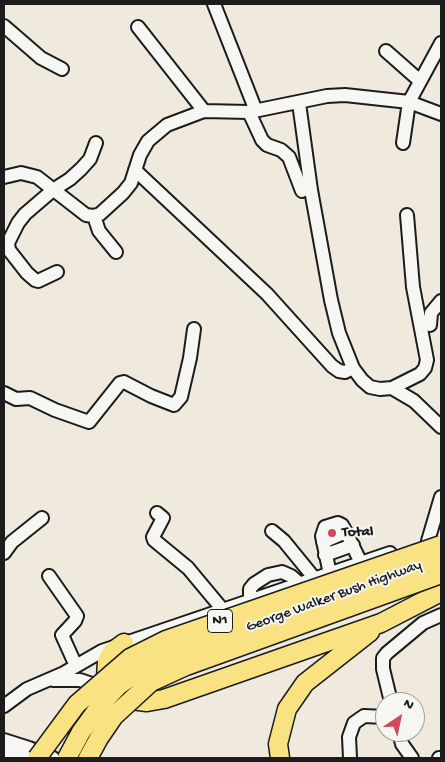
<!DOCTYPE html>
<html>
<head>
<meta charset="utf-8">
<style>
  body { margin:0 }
  #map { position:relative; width:445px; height:762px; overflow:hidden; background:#efeadd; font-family:"Gochi Hand",sans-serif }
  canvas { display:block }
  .frame { position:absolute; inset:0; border:5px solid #1c1c1c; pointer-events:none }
  .north { position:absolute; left:375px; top:692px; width:50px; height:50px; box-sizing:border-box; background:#f6f6f2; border:1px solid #9f9f9c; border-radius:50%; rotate:34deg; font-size:14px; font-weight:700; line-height:20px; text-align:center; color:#1c1c1c }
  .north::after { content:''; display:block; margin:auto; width:18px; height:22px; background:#d1495b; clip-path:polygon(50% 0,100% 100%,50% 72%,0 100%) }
</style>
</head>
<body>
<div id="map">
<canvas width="445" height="762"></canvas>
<div class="frame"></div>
<div class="north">N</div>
</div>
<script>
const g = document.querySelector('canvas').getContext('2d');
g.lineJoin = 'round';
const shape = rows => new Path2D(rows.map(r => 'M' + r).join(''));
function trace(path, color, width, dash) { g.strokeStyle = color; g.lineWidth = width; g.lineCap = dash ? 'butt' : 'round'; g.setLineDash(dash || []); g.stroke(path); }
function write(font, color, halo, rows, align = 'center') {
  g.font = font + ' "Gochi Hand",sans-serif'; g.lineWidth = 4; g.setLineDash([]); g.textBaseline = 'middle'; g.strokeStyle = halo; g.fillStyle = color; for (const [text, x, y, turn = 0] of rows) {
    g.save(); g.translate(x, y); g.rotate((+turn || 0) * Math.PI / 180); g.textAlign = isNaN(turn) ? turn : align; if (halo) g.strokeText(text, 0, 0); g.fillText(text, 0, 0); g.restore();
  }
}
const minor = shape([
  [214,4,256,111],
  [4,26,41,58,62,69],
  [138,27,204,111],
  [386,51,420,81],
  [299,103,311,190,331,300,339,333,353,368,362,380,370,387,380,389,392,388,420,374,425,368,427,360,413,287,407,215],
  [249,112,262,140,267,145,281,150,289,157,302,191],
  [403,143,409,102,441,43],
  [135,170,267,294,332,366,339,371,345,372,353,368],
  [4,177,21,173,37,177,86,215,94,216,100,214,123,193,131,183,140,155,148,141,167,125,204,111,249,112,327,96,345,95,409,102,441,114],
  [94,216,99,231,116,252],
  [57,272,38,281,35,280,27,273,9,250,8,243,18,223,25,214,53,190,70,179,81,169,90,159,96,143],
  [430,325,431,313,441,301],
  [392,388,414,401,441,427],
  [4,393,16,399,30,398,55,410,89,422,120,383,124,382,151,396,174,405,181,397,190,358,194,329],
  [157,513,163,518,153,537,154,540,188,568,223,610],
  [272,531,284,541,315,579],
  [428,541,441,497],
  [323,542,346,532],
  [4,553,12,542,42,518],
  [325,555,353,545],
  [330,574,322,536,325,527,338,523,342,525,346,532,361,563],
  [49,576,77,616,75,621,62,635,76,666],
  [250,601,250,589,254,584,268,575,282,572,291,576,300,584],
  [53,680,80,680,104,688],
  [391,702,383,669,383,658,387,653,423,623,441,615],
  [4,706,27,689,64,673,102,651,390,553],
  [399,732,402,744,412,758],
  [4,740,29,748,53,758],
  [4,752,28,758],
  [350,758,349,737,354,723,364,716,385,717],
  [439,758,441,758]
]);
const highway = shape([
  [124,643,112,652,107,661,106,679,109,690,123,699,147,702,164,699,381,623,441,592],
  [280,758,278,744,287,709,305,683,370,632]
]);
trace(minor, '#1c1c1c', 16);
trace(highway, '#1c1c1c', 21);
trace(minor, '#f6f6f2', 12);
trace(highway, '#f8e281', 18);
const highwayBridge = shape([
  [37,758,77,704,130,658,166,640,441,545],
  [67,758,81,732,102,703,118,686,144,667,179,652,441,559],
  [88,758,99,738,114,716,151,682,186,666,441,574]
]);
trace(highwayBridge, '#1c1c1c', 21, []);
trace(highwayBridge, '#f8e281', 18);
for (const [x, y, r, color] of [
  [332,533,5,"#d1495b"]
]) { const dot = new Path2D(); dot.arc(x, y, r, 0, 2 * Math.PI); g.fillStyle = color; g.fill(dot); trace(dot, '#f6f6f2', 2); }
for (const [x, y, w] of [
  [220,621,25]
]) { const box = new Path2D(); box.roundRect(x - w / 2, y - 11.5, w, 23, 4); g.fillStyle = '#f6f6f2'; g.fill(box); trace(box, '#1c1c1c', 1); }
write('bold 14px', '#1c1c1c', null, [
  ["N1",220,621]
]);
write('bold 15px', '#1c1c1c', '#f6f6f2', [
  ["Total",342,533]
], 'left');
write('15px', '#1c1c1c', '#f6f6f2', [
  ["George Walker Bush Highway",334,597,-20]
]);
</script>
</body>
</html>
